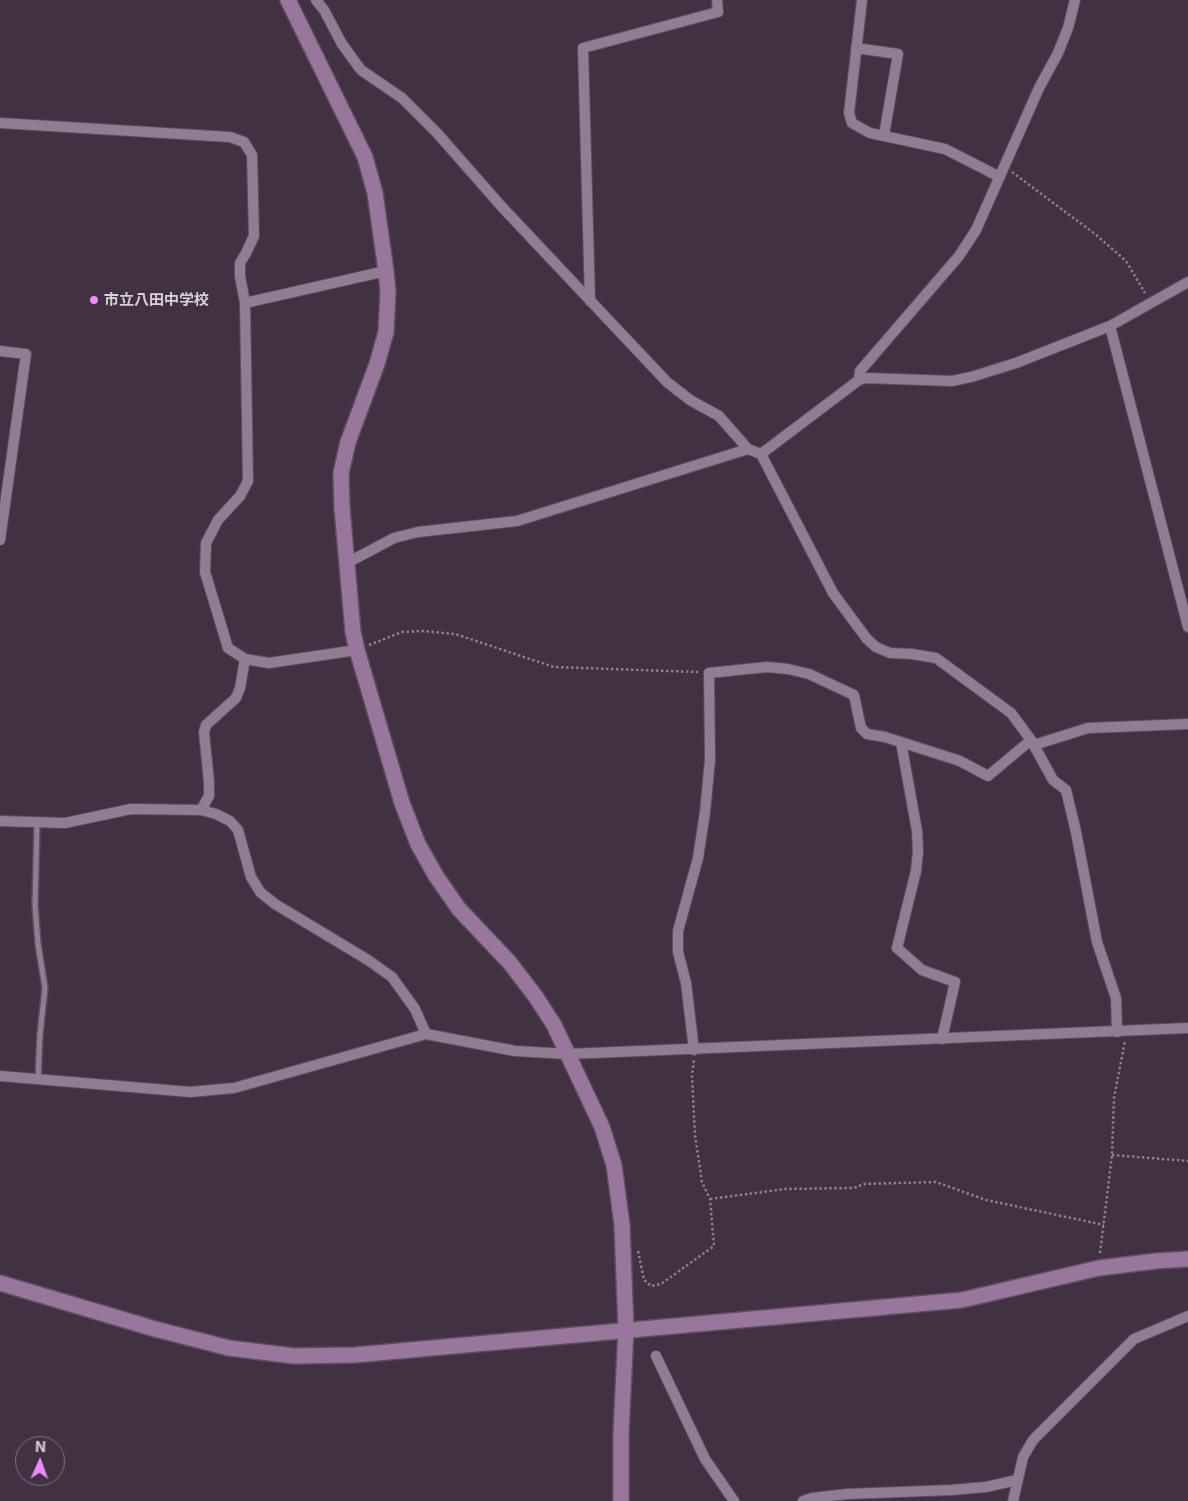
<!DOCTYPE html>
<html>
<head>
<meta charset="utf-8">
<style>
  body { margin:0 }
  #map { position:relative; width:1188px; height:1501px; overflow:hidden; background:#413143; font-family:Inter,sans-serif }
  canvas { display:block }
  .north { position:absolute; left:15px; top:1436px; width:50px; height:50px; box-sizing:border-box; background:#413143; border:1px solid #7e707f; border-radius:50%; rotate:2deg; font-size:14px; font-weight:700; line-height:20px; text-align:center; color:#d9cfda }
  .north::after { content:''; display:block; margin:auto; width:18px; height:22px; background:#ed8cf9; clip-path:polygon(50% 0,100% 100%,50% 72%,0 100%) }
</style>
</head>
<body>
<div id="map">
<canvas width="1188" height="1501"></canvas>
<div class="north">N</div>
</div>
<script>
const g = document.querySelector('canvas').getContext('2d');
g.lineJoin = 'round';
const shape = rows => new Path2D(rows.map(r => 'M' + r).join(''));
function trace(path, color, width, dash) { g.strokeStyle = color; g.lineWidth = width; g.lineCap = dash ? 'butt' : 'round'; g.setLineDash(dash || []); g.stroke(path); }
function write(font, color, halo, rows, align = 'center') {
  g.font = font + ' Inter,"Noto Sans JP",sans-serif'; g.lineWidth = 5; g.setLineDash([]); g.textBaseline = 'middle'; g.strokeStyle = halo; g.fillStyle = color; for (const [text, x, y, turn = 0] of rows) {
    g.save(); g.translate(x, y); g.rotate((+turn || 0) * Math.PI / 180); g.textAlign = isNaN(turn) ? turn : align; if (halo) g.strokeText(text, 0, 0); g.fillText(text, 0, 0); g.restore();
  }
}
const lane = shape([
  [37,823,35,905,38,944,45,988,40,1034,38,1079]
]);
const street = shape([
  [316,0,324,10,342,44,361,70,402,98,437,133,502,207,667,382,690,400,719,416,748,449,761,454,833,593,867,639,876,647,890,653,912,654,936,658,1011,713,1031,740,1053,780,1066,790,1076,832,1097,942,1116,998,1117,1032],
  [862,0,849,113,852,123,870,133,945,149,1000,177],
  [856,48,898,54,884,135],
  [0,123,230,137,244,142,252,155,254,236,246,253,240,263,240,276,245,303,248,481,240,496,218,520,206,543,205,572,228,648,245,659,269,663,357,650],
  [590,301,583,48,718,12,717,0],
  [245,303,386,271],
  [1110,326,1188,627],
  [0,351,26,354,0,540],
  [859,380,860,371,959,256,976,230,1039,88,1058,53,1068,28,1075,0],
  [761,454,859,380,866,378,952,381,971,377,1016,363,1110,326,1188,282],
  [347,563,394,538,418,532,517,521,748,449],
  [901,742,917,831,918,851,916,871,897,948,922,970,955,982,942,1039],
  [1034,745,1088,728,1188,724],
  [201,810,209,796,209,782,204,732,206,725,236,698,240,688,245,659],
  [0,821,65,823,131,809,201,810,216,814,230,821,238,830,251,877,260,892,275,904,368,960,392,977,415,1009,426,1034],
  [694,1050,686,983,678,952,678,931,698,858,705,812,710,760,709,673,767,667,788,669,809,674,854,695,861,728,867,734,885,737,960,761,988,776,1031,740],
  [0,1076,190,1092,234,1088,426,1034,515,1051,568,1054,1188,1028],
  [656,1356,705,1459,734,1501],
  [803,1501,812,1498,847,1494,951,1490,986,1487,1017,1480],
  [1013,1501,1023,1457,1033,1440,1134,1339,1188,1316]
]);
const secondary = shape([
  [288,0,365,157,375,193,386,271,388,292,386,332,377,364,348,442,341,473,342,508,353,632,357,650,402,803,418,844,436,876,459,909,510,963,536,997,554,1025,602,1127,614,1165,622,1225,626,1329,621,1433,621,1501],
  [0,1283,155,1329,229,1348,294,1356,355,1355,962,1300,1099,1268,1156,1261,1188,1259]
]);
trace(lane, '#5c4f5e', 8);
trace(street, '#5c4f5e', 12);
trace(secondary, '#5c4f5e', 18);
trace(shape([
  [1012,172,1095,234,1126,261,1145,293],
  [369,645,402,632,423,631,455,634,554,667,698,672],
  [1112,1155,1188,1161],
  [710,1199,785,1189,854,1188,864,1184,936,1182,986,1200,1104,1225],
  [638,1251,644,1280,651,1286,661,1284,714,1246,710,1199,702,1182,695,1135,692,1076,694,1059],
  [1100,1253,1112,1155,1114,1098,1125,1041]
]), '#8b7e8d', 2.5, [2.5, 2.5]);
trace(lane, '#917d92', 5);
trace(street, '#917d92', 10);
trace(secondary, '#99769c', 15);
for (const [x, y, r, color] of [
  [94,300,5,"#ed8cf9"]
]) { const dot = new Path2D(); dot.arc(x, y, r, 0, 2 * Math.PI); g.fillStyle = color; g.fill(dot); trace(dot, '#413143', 2); }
write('bold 15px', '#d9cfda', '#413143', [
  ["市立八田中学校",104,300]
], 'left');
</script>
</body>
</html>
